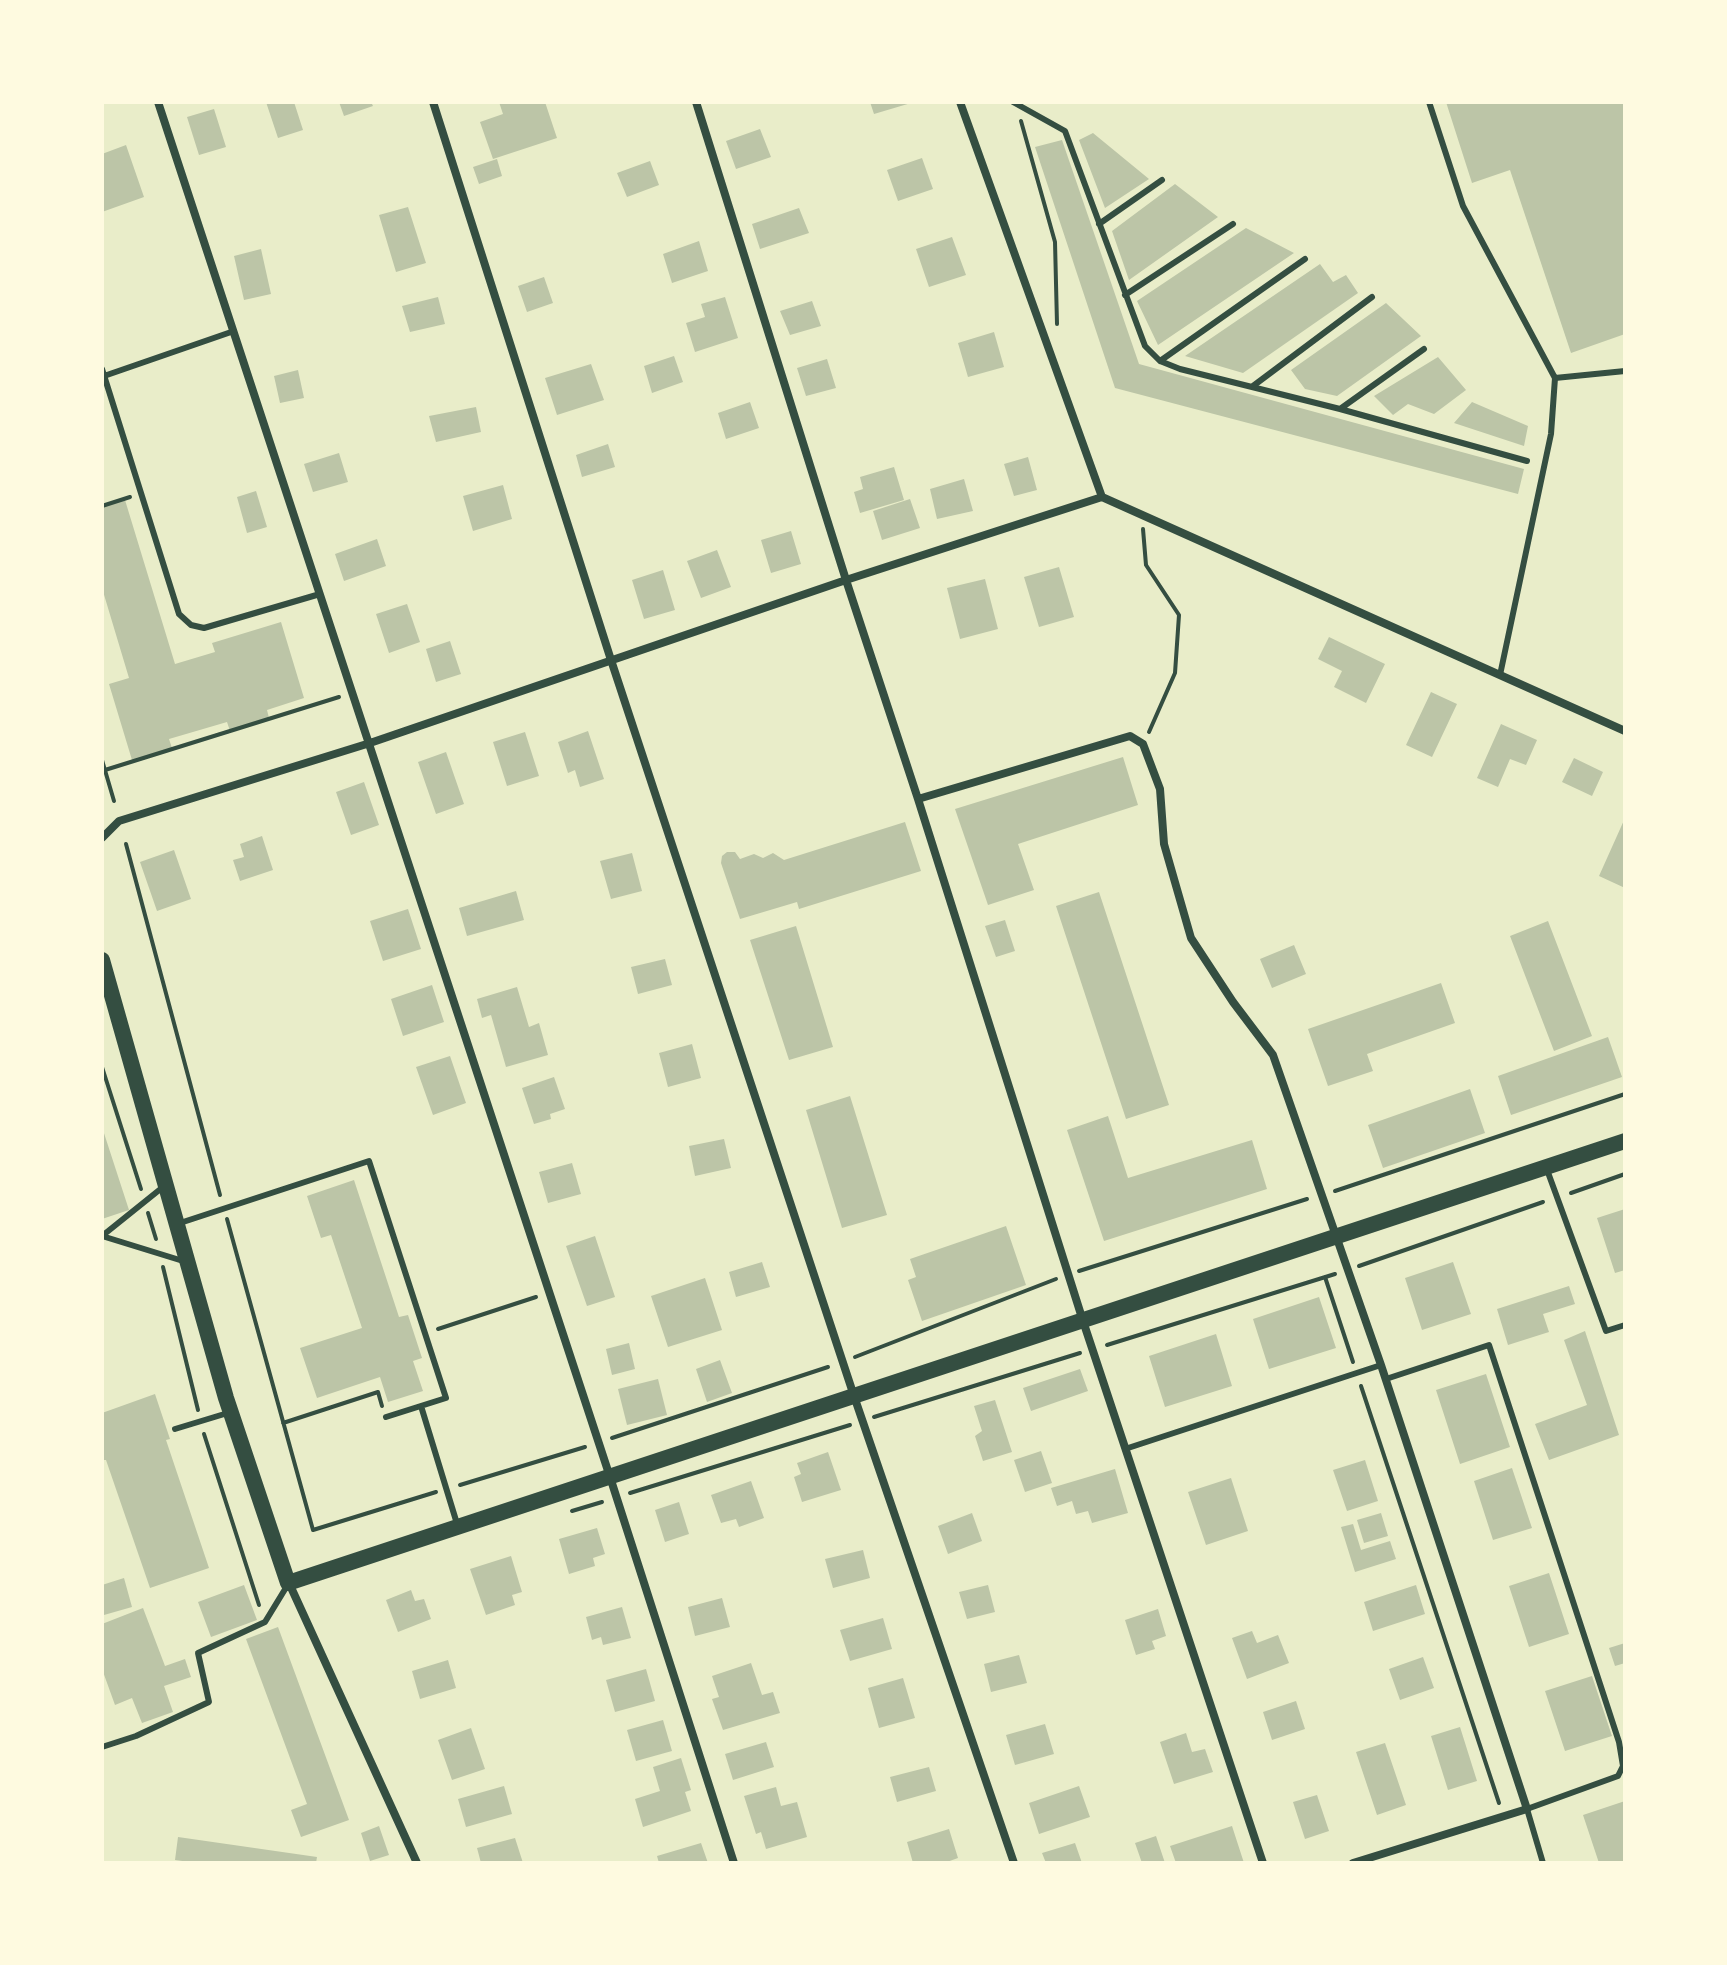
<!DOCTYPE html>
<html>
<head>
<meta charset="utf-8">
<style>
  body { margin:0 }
  #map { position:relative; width:1727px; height:1965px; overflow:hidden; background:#e9edc9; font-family:"IBM Plex Serif",serif }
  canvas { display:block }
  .frame { position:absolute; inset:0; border:104px solid #fefae0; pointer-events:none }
</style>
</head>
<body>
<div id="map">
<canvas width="1727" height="1965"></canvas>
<div class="frame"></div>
</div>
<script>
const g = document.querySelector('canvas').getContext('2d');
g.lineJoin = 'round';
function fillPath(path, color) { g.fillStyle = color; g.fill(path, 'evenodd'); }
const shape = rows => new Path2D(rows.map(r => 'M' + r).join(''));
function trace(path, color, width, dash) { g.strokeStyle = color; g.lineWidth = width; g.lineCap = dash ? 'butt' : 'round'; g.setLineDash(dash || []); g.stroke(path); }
fillPath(shape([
  [266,102,294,102,303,130,278,138],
  [339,102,371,102,373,106,344,116],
  [499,102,545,102,557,138,493,159,480,122,503,114],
  [870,102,911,102,911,103,874,114],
  [1446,102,1625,102,1625,334,1571,353,1510,170,1472,183],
  [214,109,226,147,199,155,187,117],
  [760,129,771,157,736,169,726,141],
  [1093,133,1149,179,1105,208,1079,140],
  [1062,140,1139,364,1524,469,1518,494,1115,388,1035,147],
  [126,145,144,197,102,212,102,154],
  [922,158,933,189,898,201,887,170],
  [497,159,502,176,479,184,473,167],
  [650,161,659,185,627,197,617,173],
  [1175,184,1218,217,1129,280,1112,231],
  [408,207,426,263,396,272,379,215],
  [799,208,809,233,760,249,752,224],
  [1246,228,1294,253,1158,345,1137,301],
  [952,237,966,275,929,287,916,249],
  [699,241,708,271,672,283,663,254],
  [261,249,271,294,244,300,234,256],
  [1320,264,1333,282,1346,275,1358,293,1243,373,1185,356],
  [544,277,553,303,527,312,518,286],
  [438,297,445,324,410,332,402,306],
  [725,297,738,338,695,352,686,323,705,317,701,304],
  [812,301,821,326,790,335,780,311],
  [1386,303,1421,336,1337,396,1305,389,1291,370],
  [994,332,1004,367,968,377,958,343],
  [674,356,683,382,652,393,644,366],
  [1438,357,1466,390,1434,414,1408,404,1393,415,1374,396],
  [827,359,836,388,806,396,797,368],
  [591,364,604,400,557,415,545,378],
  [298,370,304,398,280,403,274,376],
  [750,402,759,428,726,439,718,413],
  [1472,402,1528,426,1524,446,1454,423],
  [476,407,481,432,436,442,429,416],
  [608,444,615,467,582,477,576,455],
  [339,453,348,482,313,492,304,464],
  [1028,457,1037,490,1014,496,1004,464],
  [894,467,904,500,860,513,854,492,863,489,860,477],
  [964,479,973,511,937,519,930,489],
  [503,485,512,519,473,531,463,496],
  [256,491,267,527,247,533,237,497],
  [910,499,920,528,882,540,873,511],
  [125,500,175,664,215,652,212,643,281,622,304,698,267,710,269,718,230,731,227,722,169,739,172,748,132,760,109,684,129,678,102,588,102,507],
  [791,531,801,564,771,573,761,540],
  [377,539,386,566,344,581,335,554],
  [717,550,731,587,701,598,687,561],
  [1059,567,1074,617,1039,627,1024,577],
  [663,570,675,610,644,619,632,580],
  [985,579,998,629,960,639,947,588],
  [407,604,420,642,389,653,376,614],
  [1329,637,1385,664,1366,703,1334,687,1342,671,1318,659],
  [450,641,461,674,436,682,426,649],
  [1431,692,1457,704,1432,757,1406,745],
  [1501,724,1537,740,1526,765,1510,759,1498,787,1477,778],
  [588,731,604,779,580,787,575,770,568,773,558,742],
  [525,732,539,776,507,786,493,742],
  [446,752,464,804,436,814,418,762],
  [1123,757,1138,805,1018,844,1034,890,988,905,955,809],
  [1574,758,1603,772,1592,796,1562,782],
  [364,782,379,825,351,835,336,792],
  [1625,818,1625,888,1599,876],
  [905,822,921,871,799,909,797,902,740,919,721,863,722,856,727,852,735,852,740,859,754,854,763,858,773,853,784,860],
  [262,836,273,870,240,881,233,860,244,857,240,844],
  [174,850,191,899,157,911,140,862],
  [632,853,642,891,611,899,600,861],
  [516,891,524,920,467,936,459,908],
  [1099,892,1169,1105,1126,1119,1056,906],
  [408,909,421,949,383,961,370,921],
  [1005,920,1015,951,996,957,985,926],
  [1548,921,1592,1036,1554,1051,1510,936],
  [796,926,833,1047,789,1060,750,940],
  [1294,945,1306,974,1272,988,1260,959],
  [665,959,672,985,638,994,631,967],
  [1441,983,1455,1023,1367,1054,1373,1071,1328,1086,1308,1029],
  [432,985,444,1022,403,1036,391,999],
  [517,987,529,1027,539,1023,548,1055,506,1067,491,1015,482,1018,477,999],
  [1608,1037,1622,1077,1511,1115,1498,1076],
  [692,1044,701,1078,668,1087,659,1053],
  [450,1056,466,1103,433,1115,416,1067],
  [554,1077,565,1109,550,1114,551,1119,534,1124,522,1088],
  [1470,1089,1485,1133,1383,1168,1368,1125],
  [850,1096,887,1215,842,1228,806,1110],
  [1108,1116,1128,1178,1252,1140,1267,1189,1104,1241,1067,1130],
  [102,1127,129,1210,102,1219],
  [724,1139,731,1168,695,1176,689,1146],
  [572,1163,581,1194,548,1203,539,1172],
  [354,1180,399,1317,408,1315,422,1358,413,1361,423,1391,388,1402,380,1377,317,1398,300,1348,362,1328,331,1235,321,1238,307,1196],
  [1625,1209,1625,1270,1615,1273,1597,1218],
  [1006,1226,1026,1285,922,1321,908,1280,916,1277,910,1259],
  [595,1236,615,1297,587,1306,566,1246],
  [762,1262,770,1287,736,1297,729,1272],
  [1453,1262,1471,1314,1422,1330,1405,1278],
  [705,1278,722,1330,668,1347,651,1296],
  [1569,1286,1575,1304,1543,1314,1549,1332,1508,1345,1497,1309],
  [1319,1297,1336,1348,1269,1369,1253,1319],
  [1585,1331,1619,1435,1549,1460,1535,1424,1587,1405,1564,1340],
  [1216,1334,1232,1386,1165,1407,1149,1356],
  [629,1343,635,1369,612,1375,606,1349],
  [720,1360,732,1393,707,1402,696,1369],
  [1080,1369,1088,1391,1031,1411,1023,1388],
  [1486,1374,1510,1447,1460,1464,1436,1390],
  [658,1379,667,1415,627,1425,618,1389],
  [155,1394,170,1439,166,1440,209,1568,150,1588,106,1460,102,1460,102,1413],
  [995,1400,1012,1452,983,1461,975,1436,982,1431,974,1406],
  [1041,1451,1052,1483,1025,1492,1014,1460],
  [828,1452,841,1490,802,1502,794,1477,801,1474,797,1463],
  [1365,1460,1378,1501,1347,1511,1333,1470],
  [1512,1468,1532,1528,1493,1540,1474,1481],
  [1115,1469,1128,1513,1092,1523,1088,1511,1076,1514,1072,1501,1057,1506,1051,1488],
  [1231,1478,1248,1531,1206,1545,1188,1492],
  [751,1481,764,1518,739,1527,736,1519,721,1523,711,1495],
  [679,1502,689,1534,665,1542,655,1510],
  [972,1513,982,1541,948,1554,938,1526],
  [1381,1513,1388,1536,1364,1543,1357,1520],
  [1353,1524,1361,1550,1390,1541,1396,1559,1355,1572,1341,1527],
  [597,1528,605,1554,593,1558,595,1566,569,1574,559,1539],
  [863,1550,870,1578,833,1588,825,1559],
  [511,1556,522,1592,512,1595,515,1605,486,1615,470,1569],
  [1549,1573,1569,1634,1529,1647,1509,1586],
  [124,1578,132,1607,104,1615,102,1610,102,1585],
  [244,1585,257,1620,211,1637,198,1602],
  [988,1585,995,1612,967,1619,959,1592],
  [1416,1585,1425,1614,1373,1631,1364,1602],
  [411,1590,415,1601,424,1599,431,1619,398,1632,386,1600],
  [722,1598,730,1627,695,1636,688,1607],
  [622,1607,631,1638,603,1645,601,1637,592,1640,586,1617],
  [143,1608,165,1666,185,1659,191,1677,164,1686,173,1712,142,1723,132,1698,115,1705,102,1669,102,1624],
  [1158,1609,1166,1636,1152,1641,1155,1649,1136,1655,1125,1620],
  [883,1618,892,1649,850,1661,840,1630],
  [278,1627,349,1820,301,1837,291,1810,307,1804,246,1639],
  [1252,1631,1257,1643,1278,1635,1289,1663,1247,1679,1232,1638],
  [1625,1643,1625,1663,1615,1666,1609,1648],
  [1019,1655,1027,1683,991,1692,984,1664],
  [1423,1657,1434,1688,1400,1700,1389,1669],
  [448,1660,456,1688,420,1699,412,1671],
  [751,1663,762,1695,773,1692,780,1713,723,1730,712,1699,719,1697,712,1676],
  [646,1669,655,1701,615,1712,606,1680],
  [1592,1676,1612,1736,1565,1751,1545,1691],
  [903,1678,915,1718,879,1728,868,1688],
  [1296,1701,1305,1729,1272,1740,1263,1712],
  [663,1720,672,1751,636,1761,627,1730],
  [1045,1724,1054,1754,1015,1765,1006,1735],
  [1460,1727,1477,1781,1448,1790,1431,1736],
  [471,1728,485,1769,452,1780,438,1740],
  [1186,1733,1192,1752,1205,1749,1213,1772,1174,1784,1160,1742],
  [766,1742,774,1767,733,1780,725,1754],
  [1385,1743,1406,1805,1377,1815,1356,1752],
  [681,1758,691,1790,685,1792,691,1811,643,1827,635,1799,660,1791,653,1767],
  [929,1767,936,1791,897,1802,890,1777],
  [504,1786,512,1814,466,1827,458,1799],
  [1079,1786,1090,1817,1039,1834,1029,1803],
  [776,1787,781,1806,797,1802,807,1837,766,1849,761,1832,756,1834,744,1796],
  [1317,1795,1329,1831,1305,1839,1293,1802],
  [1625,1801,1625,1863,1599,1863,1583,1815],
  [379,1826,389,1855,370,1861,361,1833],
  [1232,1826,1244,1863,1176,1863,1170,1846],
  [949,1829,958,1858,944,1863,913,1863,907,1842],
  [1156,1836,1165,1863,1142,1863,1135,1843],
  [178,1837,317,1857,316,1863,197,1863,175,1860],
  [515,1838,523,1863,481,1863,477,1848],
  [701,1843,708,1863,659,1863,657,1856],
  [1075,1843,1082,1863,1046,1863,1042,1853]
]), '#bcc5a7');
trace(shape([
  [1021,121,1055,242,1057,324],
  [102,506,130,497],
  [1143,529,1146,565,1179,615,1175,673,1149,732],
  [102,760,114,801],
  [105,770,339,697],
  [126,844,220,1195],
  [102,1067,141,1189],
  [1335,1191,1625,1094],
  [1571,1193,1625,1174],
  [148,1213,156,1239],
  [227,1219,313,1530,436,1492],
  [1359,1266,1543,1202],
  [163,1267,198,1410],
  [1079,1271,1307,1199],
  [1325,1277,1353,1362],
  [438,1329,536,1297],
  [1107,1345,1335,1274],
  [855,1357,1056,1279],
  [1361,1386,1499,1803],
  [874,1417,1080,1353],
  [283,1423,378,1392,382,1406],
  [204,1434,259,1605],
  [612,1438,828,1367],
  [460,1485,585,1447],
  [630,1493,850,1425],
  [572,1511,602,1502]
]), '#344e41', 4);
trace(shape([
  [1013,102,1065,131,1145,346,1160,361,1180,369,1340,409,1527,461],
  [1429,102,1463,206,1555,378,1625,371],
  [1099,224,1162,180],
  [1125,295,1233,224],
  [1160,361,1305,259],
  [102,369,179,614,191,625,204,628,320,594],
  [104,376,234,331],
  [1253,386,1372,297],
  [1340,409,1424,349],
  [1500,675,1551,434,1555,378],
  [1546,1167,1606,1331,1625,1325],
  [180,1223,369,1161,446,1398,386,1417],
  [102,1236,183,1261],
  [102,1236,163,1187],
  [1386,1379,1489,1345,1619,1742,1623,1766,1618,1776,1527,1809,1543,1863],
  [421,1406,458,1527],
  [175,1429,231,1412],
  [1125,1449,1381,1365],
  [102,1747,136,1736,209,1702,198,1653,265,1622,287,1586]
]), '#344e41', 6);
trace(shape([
  [158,102,610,1477,734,1863],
  [433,102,611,660,854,1396,1014,1863],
  [696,102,846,580,918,799,1083,1321,1263,1863],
  [960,102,1102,497],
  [1102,497,1625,731],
  [918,799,1130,736,1143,744,1160,789,1164,844,1191,938,1233,1002,1273,1055,1381,1365,1527,1809,1353,1863],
  [102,838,119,821,370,743,846,580,1102,497],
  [289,1583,417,1863]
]), '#344e41', 8);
trace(shape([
  [102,960,226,1398,288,1583,1625,1141]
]), '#344e41', 16);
</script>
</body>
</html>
